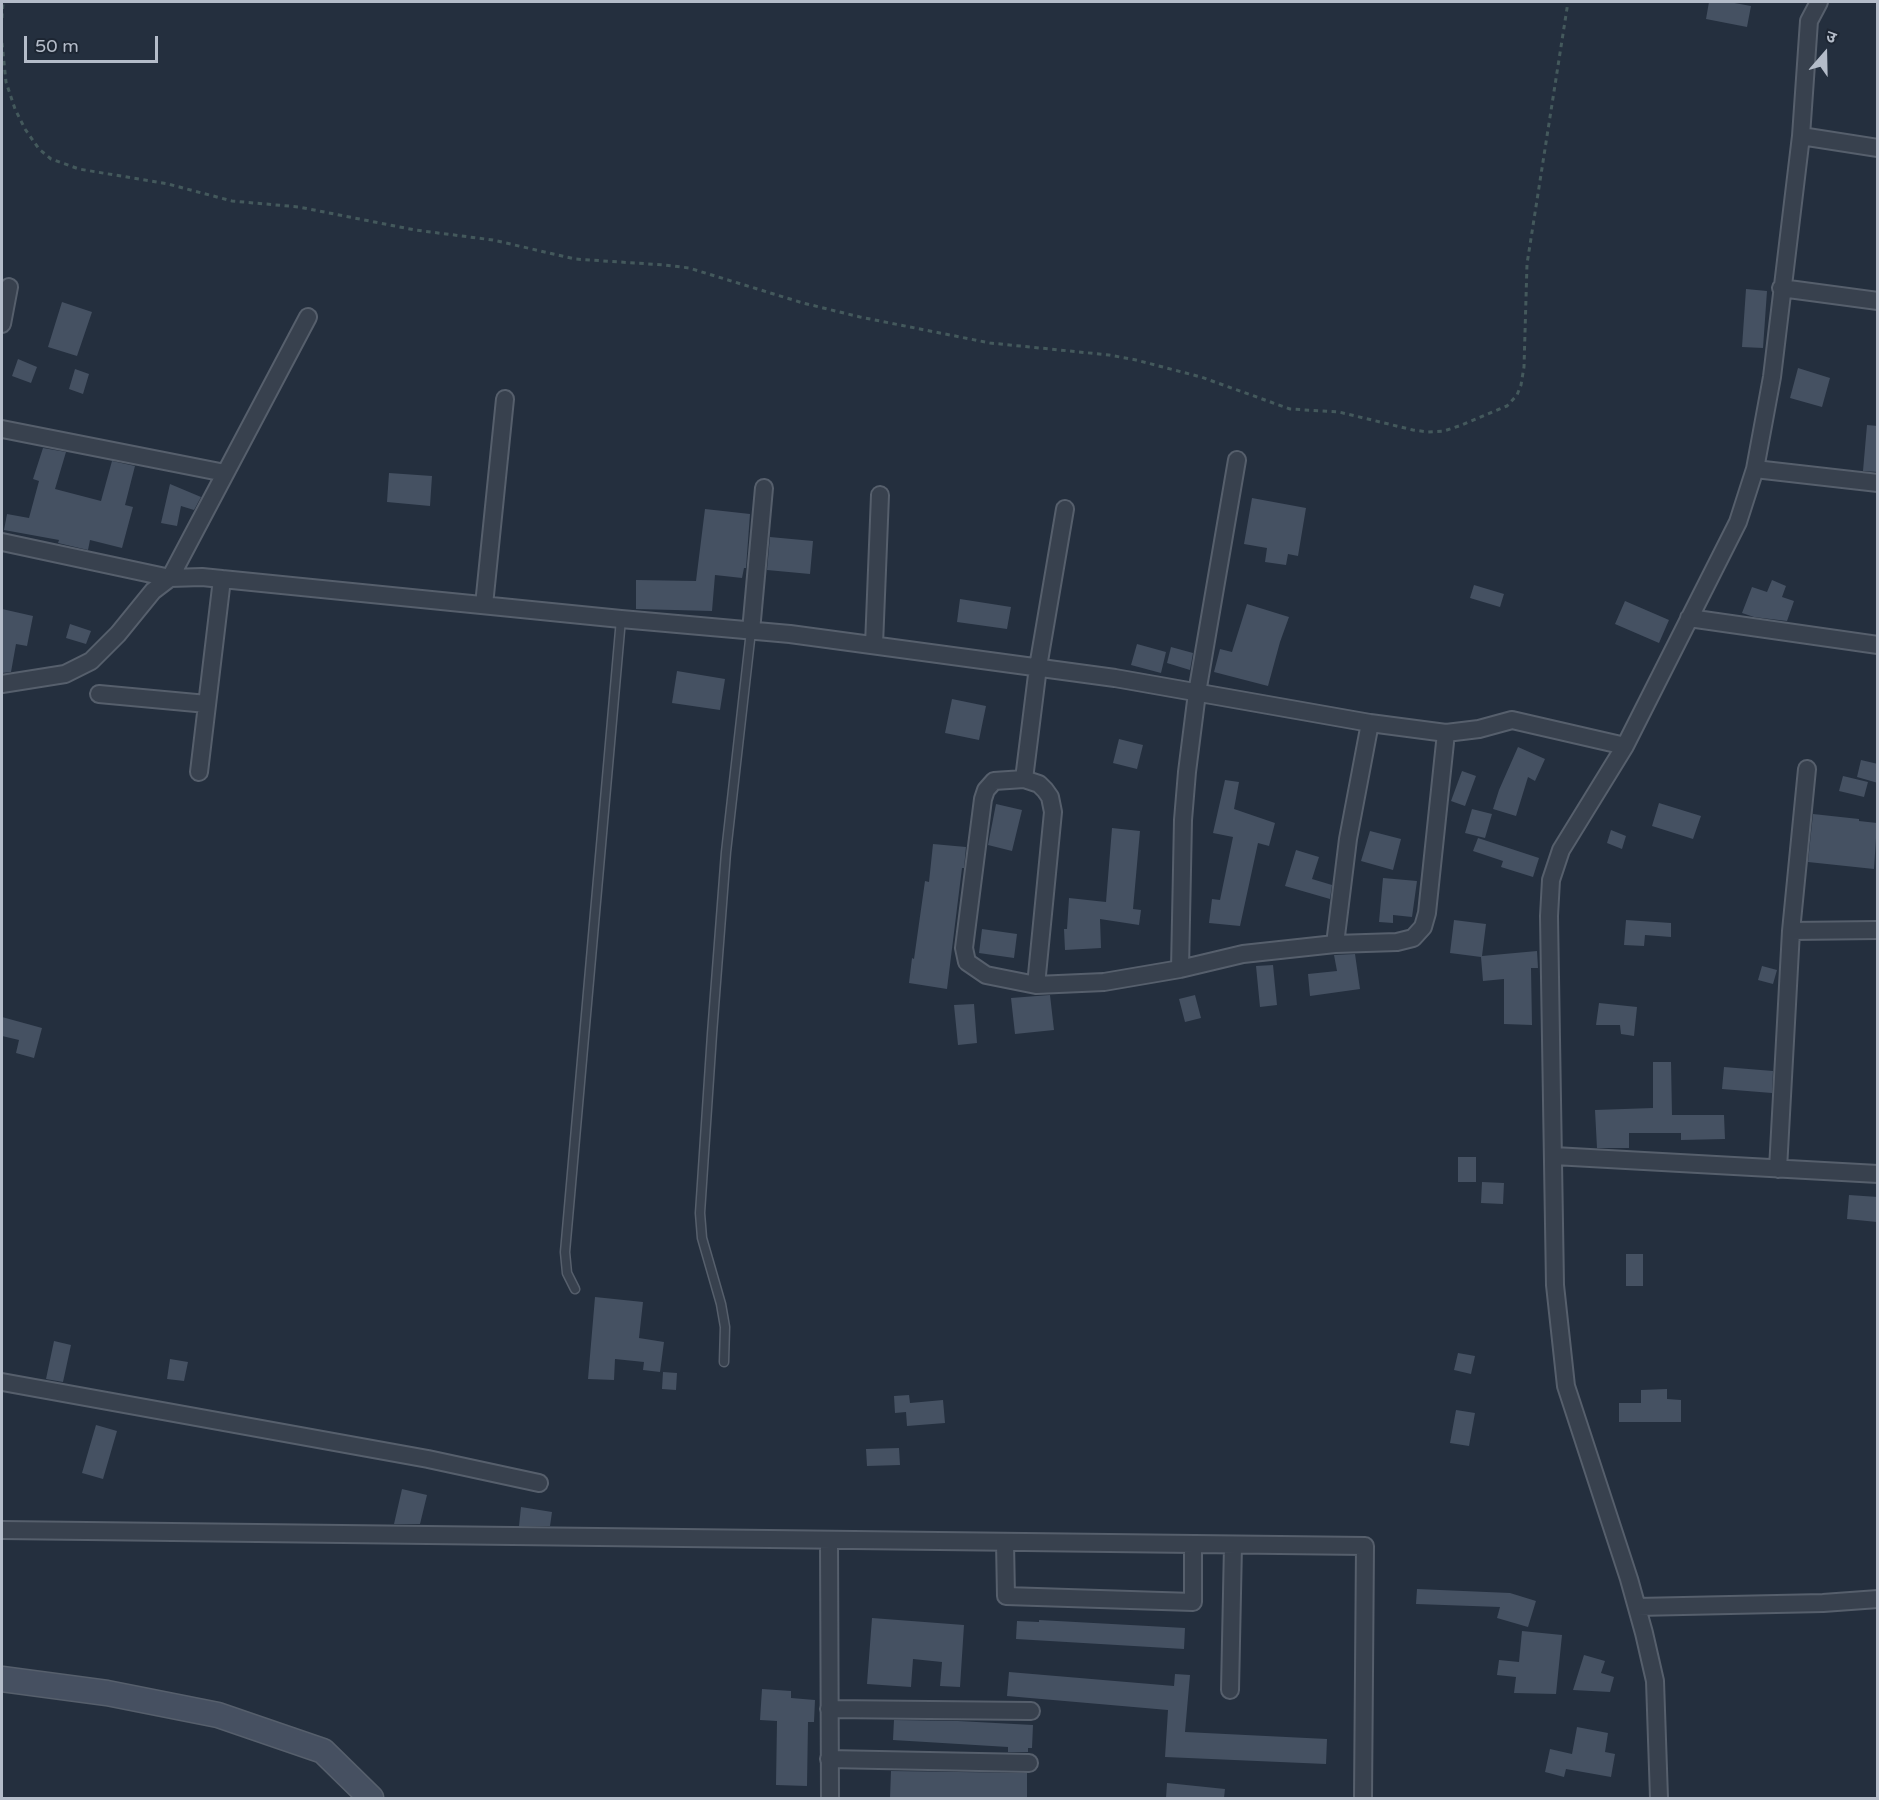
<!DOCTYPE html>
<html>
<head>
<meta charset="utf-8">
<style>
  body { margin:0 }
  #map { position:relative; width:1879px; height:1800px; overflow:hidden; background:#242f3e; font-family:"Varela Round","Noto Sans Devanagari",sans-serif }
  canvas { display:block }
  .frame { position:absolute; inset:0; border:3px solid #b4bcc9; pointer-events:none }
  .north { position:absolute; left:1795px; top:24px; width:60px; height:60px; -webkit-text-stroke:4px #1d2633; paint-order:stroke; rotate:20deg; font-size:16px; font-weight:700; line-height:24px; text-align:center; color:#b4bcc9 }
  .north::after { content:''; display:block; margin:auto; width:21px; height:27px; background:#b4bcc9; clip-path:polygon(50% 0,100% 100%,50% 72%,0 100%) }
  .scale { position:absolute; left:24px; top:36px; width:134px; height:27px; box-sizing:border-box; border:3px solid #b4bcc9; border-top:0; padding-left:8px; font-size:18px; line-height:21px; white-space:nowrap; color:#b4bcc9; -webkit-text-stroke:4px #1d2633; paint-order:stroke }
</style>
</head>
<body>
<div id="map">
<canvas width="1879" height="1800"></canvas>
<div class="frame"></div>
<div class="north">उ</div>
<div class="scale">50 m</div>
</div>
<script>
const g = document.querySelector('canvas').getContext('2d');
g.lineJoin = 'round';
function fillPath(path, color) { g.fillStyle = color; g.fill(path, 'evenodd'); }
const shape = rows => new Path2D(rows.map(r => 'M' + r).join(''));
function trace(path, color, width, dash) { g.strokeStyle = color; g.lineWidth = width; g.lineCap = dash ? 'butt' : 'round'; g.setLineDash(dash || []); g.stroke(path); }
fillPath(shape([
  [1709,2,1729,2,1751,6,1747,27,1706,19],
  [1746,289,1767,291,1763,348,1742,347],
  [62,302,92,312,77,356,48,347],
  [18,359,37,367,31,383,12,376],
  [1798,368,1830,378,1822,407,1790,398],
  [75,369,89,374,83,394,69,389],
  [1867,425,1878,426,1878,472,1863,471],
  [43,448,66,452,55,489,101,501,112,461,135,466,125,505,133,507,122,548,90,540,88,550,58,543,59,540,4,530,7,514,29,518,39,481,33,479],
  [389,473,432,476,430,506,387,502],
  [170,484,201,497,194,510,181,506,177,526,161,523],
  [1252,498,1306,508,1298,556,1288,554,1286,565,1265,562,1267,548,1244,544],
  [705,509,750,514,746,568,744,568,742,578,715,575,712,611,636,609,636,580,696,581],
  [770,537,813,541,810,574,767,570],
  [1772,580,1786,586,1782,597,1794,601,1787,621,1754,617,1742,613,1752,587,1767,592],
  [1474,585,1504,594,1500,607,1470,598],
  [960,599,1011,607,1007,629,957,622],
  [1625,601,1669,620,1659,643,1615,624],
  [1247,604,1289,617,1280,642,1268,686,1214,672,1220,649,1232,652],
  [2,609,33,616,27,646,16,644,11,672,2,673],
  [70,624,91,631,86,644,66,638],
  [1137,644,1166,652,1161,673,1131,665],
  [1171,647,1193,653,1190,670,1167,663],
  [677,671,725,679,720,710,672,703],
  [952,699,986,706,979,740,945,733],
  [1119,739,1143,745,1137,769,1113,763],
  [1518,747,1545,759,1535,781,1528,777,1516,816,1493,809,1499,790],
  [1861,760,1878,764,1878,783,1857,777],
  [1462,771,1476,776,1465,806,1451,801],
  [1843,776,1868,782,1864,797,1839,791],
  [1225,780,1239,782,1234,809,1275,823,1269,846,1258,843,1240,926,1209,923,1212,899,1220,900,1233,837,1213,833],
  [1659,803,1701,816,1693,839,1652,826],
  [996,804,1022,810,1012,851,988,845],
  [1472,809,1492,814,1485,838,1465,833],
  [1813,814,1859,819,1859,821,1877,823,1874,869,1808,862],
  [1112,828,1140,831,1133,909,1141,910,1139,925,1100,919,1101,948,1065,950,1064,929,1067,929,1069,898,1106,902],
  [1611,830,1626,836,1622,849,1607,843],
  [1370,831,1401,839,1393,870,1361,861],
  [1478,838,1539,858,1533,877,1501,867,1503,861,1473,851],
  [933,844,966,847,964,868,962,868,947,989,909,983,912,958,914,959,925,881,929,882],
  [1296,850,1319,857,1312,879,1332,885,1330,899,1285,886],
  [1383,878,1417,881,1412,917,1393,915,1393,923,1379,922],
  [1454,920,1486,924,1482,956,1537,951,1538,968,1531,968,1532,1025,1504,1024,1504,979,1483,981,1481,957,1450,953],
  [1626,920,1671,923,1671,937,1645,935,1644,946,1624,945],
  [982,929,1017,934,1014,958,979,953],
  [1355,954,1360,989,1310,996,1308,974,1337,971,1334,955],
  [1273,965,1277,1005,1260,1007,1256,966],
  [1762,966,1777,970,1773,984,1758,980],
  [1050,995,1054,1030,1015,1034,1011,998],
  [1195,995,1201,1018,1185,1022,1179,999],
  [1599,1003,1637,1007,1634,1036,1621,1034,1620,1025,1596,1025],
  [974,1004,977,1043,958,1045,954,1005],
  [2,1017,42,1028,34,1058,16,1053,19,1040,2,1036],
  [1653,1062,1671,1062,1672,1115,1724,1115,1725,1139,1681,1140,1681,1133,1629,1133,1629,1148,1597,1148,1595,1110,1653,1108],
  [1724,1067,1773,1071,1772,1093,1722,1089],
  [1458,1157,1476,1157,1476,1182,1458,1182],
  [1482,1182,1504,1183,1503,1204,1481,1203],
  [1849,1195,1878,1197,1877,1222,1847,1219],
  [1626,1254,1643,1254,1643,1286,1626,1286],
  [595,1297,643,1302,639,1338,664,1342,660,1372,643,1370,644,1362,615,1359,614,1380,588,1379],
  [54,1341,71,1345,63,1382,46,1379],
  [1458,1353,1475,1356,1471,1374,1454,1370],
  [170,1359,188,1362,184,1381,167,1379],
  [663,1372,677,1373,676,1390,662,1389],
  [1667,1389,1667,1399,1681,1400,1681,1422,1619,1422,1619,1403,1641,1403,1641,1390],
  [909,1395,910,1403,943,1400,945,1423,907,1426,906,1412,895,1413,894,1396],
  [1456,1410,1475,1413,1469,1446,1450,1443],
  [96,1425,117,1431,103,1479,82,1473],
  [899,1448,900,1465,867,1466,866,1449],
  [402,1489,427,1495,420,1524,394,1524],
  [521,1507,552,1512,550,1526,519,1526],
  [1417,1589,1510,1593,1536,1601,1528,1627,1497,1618,1500,1607,1416,1604],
  [872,1618,964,1625,960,1687,940,1686,942,1662,913,1659,911,1687,867,1684],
  [1039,1620,1185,1628,1184,1649,1016,1639,1017,1621,1039,1622],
  [1522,1631,1562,1635,1556,1694,1514,1693,1516,1677,1497,1675,1499,1660,1519,1662],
  [1584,1655,1605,1661,1601,1673,1614,1677,1610,1692,1573,1690],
  [1009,1672,1174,1686,1175,1674,1190,1675,1185,1732,1327,1739,1326,1764,1165,1757,1168,1710,1007,1696],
  [762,1689,791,1691,791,1698,815,1700,814,1722,808,1722,807,1786,776,1785,777,1721,760,1720],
  [894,1720,958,1721,1033,1725,1032,1748,1028,1748,1028,1752,1008,1752,1008,1747,893,1740],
  [1577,1727,1608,1733,1605,1752,1615,1754,1611,1777,1566,1769,1564,1777,1545,1772,1550,1749,1572,1754],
  [891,1771,1027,1773,1027,1798,890,1798],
  [1167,1783,1225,1789,1224,1798,1166,1798]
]), '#455162');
const service = shape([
  [575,1289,567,1273,565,1252,621,619],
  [724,1362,725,1327,721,1304,702,1238,700,1213,712,1034,726,852,751,631]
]);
const minor = shape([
  [1801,136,1878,148],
  [1781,288,1878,301],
  [2,324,9,287],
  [2,429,225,473],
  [1755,469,1878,483],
  [2,542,170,578,202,577,621,619,790,634,1115,678,1370,723,1446,733,1479,729,1512,720,1625,746],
  [484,605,505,399],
  [1689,618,1878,645],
  [751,631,764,488],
  [874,645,880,495],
  [2,684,65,674,91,661,118,634,153,591,170,578,308,317],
  [99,694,207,704],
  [199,772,222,579],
  [1024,779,994,781,986,790,983,799,964,948,967,962,986,975,1036,985,1104,982,1180,969,1243,954,1335,944,1397,942,1413,938,1423,927,1427,913,1446,733],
  [1791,931,1878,930],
  [1335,944,1348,839,1370,723],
  [1180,969,1183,820,1187,772,1197,693,1237,460],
  [1036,985,1053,812,1050,797,1045,790,1039,784,1024,779,1038,667,1065,509],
  [1554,1156,1878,1174],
  [1778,1169,1791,931,1807,769],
  [2,1382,428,1459,539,1483],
  [2,1530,1365,1546,1363,1798],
  [829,1540,830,1798],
  [1005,1542,1006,1596,1193,1602,1193,1544],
  [1637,1607,1823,1603,1878,1599],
  [1230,1690,1233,1545],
  [829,1709,1031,1711],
  [829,1759,1029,1763],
  [1659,1798,1655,1681,1644,1633,1629,1579,1566,1386,1555,1285,1549,916,1551,880,1561,850,1625,746,1738,522,1755,469,1772,377,1801,136,1809,21,1819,2]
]);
const secondary = shape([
  [2,1679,107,1693,218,1715,323,1751,371,1798]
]);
trace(service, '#565f6c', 11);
trace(minor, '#565f6c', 20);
trace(secondary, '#565f6c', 27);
trace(shape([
  [2,18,3,2],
  [2,43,6,82,15,109,25,129,39,149,51,159,79,169,168,184,232,201,299,207,415,230,493,240,575,259,665,265,689,268,803,303,860,317,990,343,1109,355,1136,360,1201,377,1290,409,1339,412,1413,430,1428,432,1444,431,1459,426,1507,406,1517,395,1521,385,1524,367,1527,264,1568,2]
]), '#44595c', 3, [4.5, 4.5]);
trace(service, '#38414e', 8);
trace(minor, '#38414e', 16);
trace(secondary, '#465061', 24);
</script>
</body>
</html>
